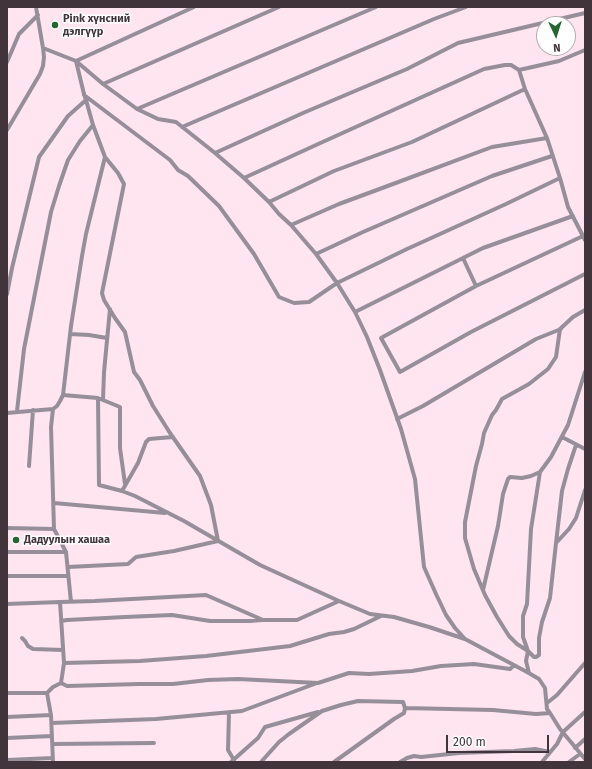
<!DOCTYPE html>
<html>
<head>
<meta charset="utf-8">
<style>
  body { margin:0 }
  #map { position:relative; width:592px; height:769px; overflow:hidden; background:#fee5f0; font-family:"Fira Sans",sans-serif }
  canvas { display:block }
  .frame { position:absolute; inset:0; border:8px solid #41353b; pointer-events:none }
  .north { position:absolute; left:536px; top:16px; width:40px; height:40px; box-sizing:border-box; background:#fff; border:1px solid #b3aeb1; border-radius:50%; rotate:176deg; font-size:11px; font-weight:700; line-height:16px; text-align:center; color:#41353b }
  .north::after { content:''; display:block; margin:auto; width:14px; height:18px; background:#256630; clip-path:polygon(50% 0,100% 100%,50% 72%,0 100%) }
  .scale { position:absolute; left:446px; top:735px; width:103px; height:18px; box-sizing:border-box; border:2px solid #41353b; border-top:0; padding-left:5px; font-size:12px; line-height:14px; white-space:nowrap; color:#41353b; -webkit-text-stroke:3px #fff; paint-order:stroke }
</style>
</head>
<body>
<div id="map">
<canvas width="592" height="769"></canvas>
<div class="frame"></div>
<div class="north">N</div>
<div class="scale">200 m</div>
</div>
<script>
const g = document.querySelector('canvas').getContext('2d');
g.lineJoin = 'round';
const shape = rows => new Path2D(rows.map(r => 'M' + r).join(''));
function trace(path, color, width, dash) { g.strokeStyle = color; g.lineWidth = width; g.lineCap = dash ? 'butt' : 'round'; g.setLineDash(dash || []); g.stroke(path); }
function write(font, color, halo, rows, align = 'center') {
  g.font = font + ' "Fira Sans",sans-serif'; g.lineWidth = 3; g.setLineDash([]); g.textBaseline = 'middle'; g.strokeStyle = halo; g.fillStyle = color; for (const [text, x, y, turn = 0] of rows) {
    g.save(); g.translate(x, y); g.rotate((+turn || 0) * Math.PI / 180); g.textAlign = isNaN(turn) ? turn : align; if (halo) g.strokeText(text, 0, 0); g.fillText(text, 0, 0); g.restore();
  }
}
trace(shape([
  [194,7,76,61,103,84,137,109,158,119,176,122,215,153,244,178,269,202,279,214,291,225,316,254,337,283,355,312,367,337,380,370,401,429,415,479,424,567,436,594,446,615,455,628,465,639,527,672,539,679,545,688,547,709,550,713,560,729,585,759],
  [585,50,559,61,519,70,525,89,547,138,560,178,568,207,585,240],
  [7,62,19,34,38,15],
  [103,84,279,7],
  [84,95,170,160,178,170,188,176,219,206,254,254,279,297,294,303,309,302,337,283,407,249,506,204,560,178],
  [137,109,376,7],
  [182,127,434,19,466,7],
  [7,130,40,74,43,66,44,57,43,48,36,7],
  [215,153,303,113,407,69,458,43,585,13],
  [244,178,316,145,484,69,505,65,511,65,519,70],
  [269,202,334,171,412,142,525,89],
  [291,225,339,204,393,184,492,147,547,138],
  [583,236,476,286,381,338,400,372,471,332,585,274],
  [316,254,363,232,492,176,552,156],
  [463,258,476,286],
  [7,294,12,268,39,157,68,116,86,100],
  [355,312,483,248,573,216],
  [70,334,89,335,107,338],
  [63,395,98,398,120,407,120,448,125,484],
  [98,398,99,485,122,491,135,496,184,521,260,565,339,601],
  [103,400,104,372,110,309],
  [17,411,24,349,51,212,59,186,68,160,80,141,93,125],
  [7,413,53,409],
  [397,419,423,406,536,339,561,329],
  [562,437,585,449],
  [576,445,568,469,562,491,556,543,569,529,576,518,585,490],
  [29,466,33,410],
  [122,491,138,463,146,442,149,439,173,437],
  [54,503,165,513],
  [7,528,54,529],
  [556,543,550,598,542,622,539,638,539,655,536,657,534,657,528,651,523,637,523,616,527,604,531,529,540,472,551,457,568,425,585,372],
  [7,552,66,552,54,529,51,427,53,409,57,406,60,401,63,395,71,326,82,256,86,234,105,157,93,125,86,100,84,94,76,61,43,48],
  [66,552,71,602],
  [68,567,128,564,136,557,174,551,218,541,211,505,200,476,170,433,153,406,140,380,134,372,125,332,115,318,104,300,102,293,124,184,118,173,105,157],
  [7,576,68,576],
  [483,590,498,526,503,494,508,479,510,477,522,478,531,476,540,472],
  [60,602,95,601,206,595,263,620,297,620,339,601,370,614,394,617,429,627,465,639],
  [7,604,60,602,64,663,61,683],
  [61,621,67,620,125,617,172,615,210,621,250,621,262,620],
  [22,638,25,641,28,646,33,649,63,650],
  [64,663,140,661,206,656,290,646,329,634,344,632,354,629,381,616],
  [529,673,526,661,528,651,517,644,509,636,497,617,485,595,474,569,465,538,465,522,476,466,482,444,484,433,492,415,496,410,502,399,529,384,548,369,556,357,560,329,573,317,585,310],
  [7,693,47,693],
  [47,693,53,687,61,683,67,686,139,684,173,684,208,680,238,679,318,683,349,673,369,674,412,671,441,666,474,664,510,669,514,665],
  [47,693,51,715,53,762],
  [547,703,557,695,585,663],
  [229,713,228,750,234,760],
  [7,717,51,715],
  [52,723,156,719,242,711,317,683],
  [7,738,52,736],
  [53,744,154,743],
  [575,748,585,739],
  [7,760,53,758],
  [231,762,258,738,265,727,318,712],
  [261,762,279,742,289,734,322,711,341,705,358,701,403,702,405,708,493,710,536,714,550,713],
  [334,762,394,719,404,713,405,708],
  [400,762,407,758,414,756,421,757,459,753,514,751,535,749,550,752],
  [542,762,557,744,563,732,585,712],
  [569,762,580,754]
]), '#968f99', 4);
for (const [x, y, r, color] of [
  [55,25,4,"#256630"],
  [16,540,4,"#256630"]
]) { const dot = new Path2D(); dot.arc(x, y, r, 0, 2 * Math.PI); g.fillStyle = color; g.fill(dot); trace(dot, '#fff', 1.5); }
write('bold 11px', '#41353b', '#fff', [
  ["Pink хүнсний",63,19],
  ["дэлгүүр",63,32],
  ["Дадуулын хашаа",24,540]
], 'left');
</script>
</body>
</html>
